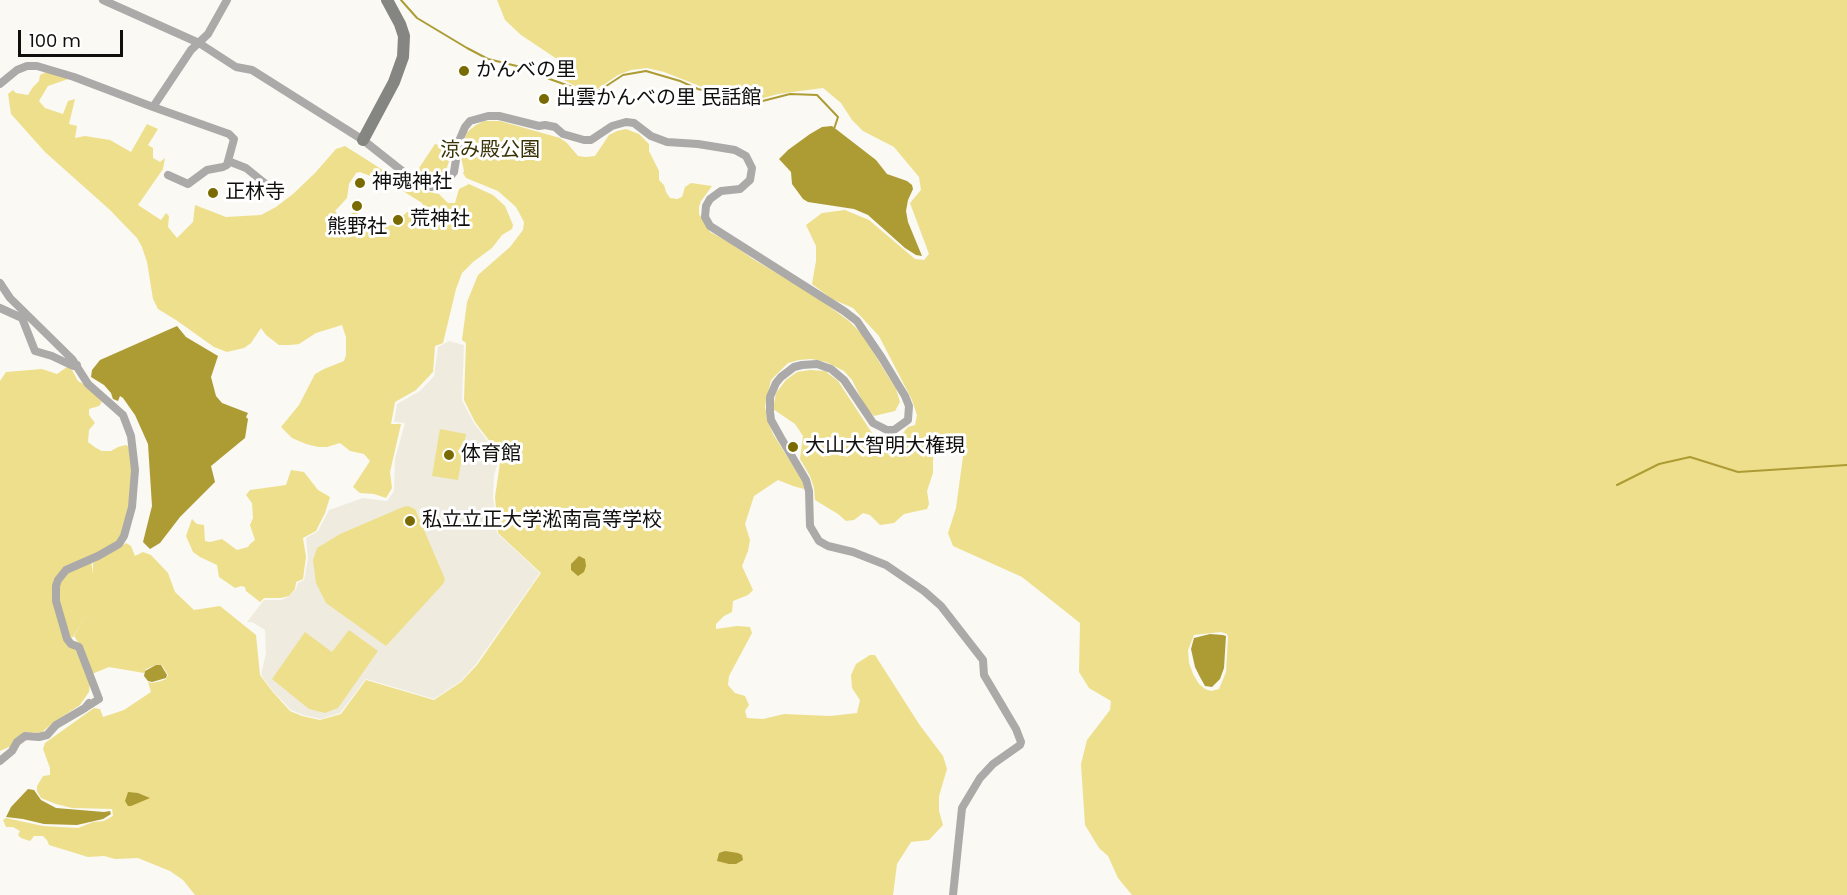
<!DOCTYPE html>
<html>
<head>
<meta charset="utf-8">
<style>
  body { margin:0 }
  #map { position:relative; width:1847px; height:895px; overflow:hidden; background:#faf9f3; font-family:Poppins,sans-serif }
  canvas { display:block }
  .scale { position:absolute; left:18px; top:30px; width:105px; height:27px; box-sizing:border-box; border:3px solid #100f0e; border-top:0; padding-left:8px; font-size:18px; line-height:21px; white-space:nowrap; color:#100f0e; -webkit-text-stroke:4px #fff; paint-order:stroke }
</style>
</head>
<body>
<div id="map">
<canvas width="1847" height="895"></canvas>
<div class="scale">100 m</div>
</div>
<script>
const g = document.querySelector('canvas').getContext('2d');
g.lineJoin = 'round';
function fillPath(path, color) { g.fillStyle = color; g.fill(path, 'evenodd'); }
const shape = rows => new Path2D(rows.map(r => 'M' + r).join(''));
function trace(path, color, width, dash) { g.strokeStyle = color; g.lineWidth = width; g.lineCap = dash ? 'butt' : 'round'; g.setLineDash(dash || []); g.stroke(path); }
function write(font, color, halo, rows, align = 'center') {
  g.font = font + ' Poppins,"Noto Sans JP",sans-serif'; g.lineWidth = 6; g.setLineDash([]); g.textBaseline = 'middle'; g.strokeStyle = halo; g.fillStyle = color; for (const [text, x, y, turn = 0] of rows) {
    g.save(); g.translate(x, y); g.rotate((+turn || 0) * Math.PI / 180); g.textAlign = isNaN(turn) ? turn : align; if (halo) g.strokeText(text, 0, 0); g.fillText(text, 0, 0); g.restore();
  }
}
fillPath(shape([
  [449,341,464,345,462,400,474,423,500,457,494,475,493,496,497,533,540,573,476,664,461,681,434,699,366,679,340,713,321,719,303,715,291,710,272,690,261,675,266,653,265,630,252,622,247,622,264,600,281,600,289,596,296,589,298,583,304,580,308,558,306,538,318,531,329,510,363,498,387,501,394,491,395,459,405,423,394,422,397,404,420,391,434,376,438,347]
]), '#efecdf');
fillPath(shape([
  [497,0,1847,0,1847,895,1132,895,1118,878,1108,856,1099,848,1085,825,1081,764,1087,740,1110,710,1111,701,1089,688,1079,672,1080,623,1022,577,953,546,948,533,956,508,964,449,956,440,943,441,935,447,933,460,933,473,927,491,929,504,927,509,904,514,894,523,880,525,870,515,863,513,854,520,846,521,838,514,815,500,814,488,810,476,800,459,803,436,795,424,773,409,776,393,786,380,797,372,810,370,825,371,838,381,874,436,883,439,903,433,908,427,915,425,917,415,912,400,879,336,853,308,832,299,812,284,816,261,816,246,806,225,822,213,845,210,869,220,915,259,924,260,929,254,910,203,921,190,919,177,894,147,863,131,852,120,841,103,823,88,778,94,749,102,738,101,664,72,647,68,631,70,618,75,596,90,588,91,581,89,558,77,556,73,560,67,560,61,521,35,505,20],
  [1221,632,1227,634,1228,637,1226,672,1219,689,1211,691,1205,689,1199,684,1193,674,1189,663,1188,650,1194,635],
  [46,72,71,78,48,86,39,101,45,108,63,114,68,101,75,99,69,124,77,126,75,138,85,136,110,140,131,152,147,124,158,129,148,145,153,148,153,158,160,162,165,158,163,169,138,205,161,220,166,213,169,216,168,227,177,238,193,222,195,205,226,217,261,215,276,207,293,194,315,173,336,149,345,146,386,172,388,175,387,178,383,181,360,172,356,173,349,184,347,198,335,211,339,216,343,217,355,212,374,223,386,226,393,225,407,212,412,212,416,215,423,227,427,228,430,226,430,220,422,203,392,184,392,179,397,174,401,174,407,178,423,191,439,194,448,203,455,203,459,189,469,184,493,195,505,206,513,225,512,229,502,235,492,248,473,262,462,273,456,289,443,343,435,346,433,372,416,390,395,402,391,424,401,424,390,472,392,488,386,498,374,494,360,493,353,487,370,461,364,454,350,451,340,443,327,447,318,447,306,444,292,438,281,427,299,405,315,374,324,369,344,361,346,355,346,337,342,325,316,333,299,344,290,345,279,345,266,335,261,328,251,343,244,348,227,352,214,347,176,320,158,309,153,299,147,262,142,247,137,238,110,210,45,152,11,114,8,94,13,90,16,93,28,95,33,87,39,81,40,75],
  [484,121,500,121,560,138,567,143,578,156,586,157,595,156,609,135,617,131,626,129,639,134,649,144,649,151,659,171,659,180,664,185,666,192,670,198,677,199,682,197,685,187,691,183,712,186,701,201,699,207,699,214,710,232,727,241,753,259,812,294,849,321,862,334,896,389,900,402,895,411,874,416,866,408,852,380,844,371,826,362,811,359,799,360,788,363,771,380,765,406,767,419,773,434,802,480,804,488,804,489,793,486,778,480,754,496,745,524,750,540,748,551,742,566,753,590,748,595,733,601,732,612,724,616,716,624,716,629,737,626,750,627,752,633,729,676,728,685,735,693,745,696,749,705,745,711,747,718,763,719,784,714,830,716,857,713,860,700,852,688,851,675,856,664,870,655,875,655,919,724,943,756,947,769,939,796,939,811,943,825,929,840,911,842,897,864,893,895,195,895,183,880,170,871,138,858,115,859,104,856,88,857,49,845,47,840,43,836,34,836,30,841,21,838,18,835,20,831,13,827,6,827,3,820,6,818,43,826,78,828,93,822,104,821,113,816,112,809,72,808,56,804,41,798,37,791,37,786,43,776,50,775,50,768,43,749,45,743,94,708,100,709,103,717,124,710,151,692,148,682,152,683,161,681,166,679,168,675,162,665,156,665,146,669,144,673,109,667,92,674,80,645,74,636,86,615,73,637,68,639,56,586,67,570,91,560,93,574,93,563,126,543,131,546,135,556,143,552,151,555,168,573,175,592,194,610,220,606,256,635,260,675,272,691,290,711,302,716,320,720,341,714,366,680,434,700,461,682,477,665,541,573,498,533,495,497,501,456,475,422,464,400,466,343,462,340,467,302,478,275,510,247,523,230,524,222,516,207,498,191,466,178,463,173,464,171,461,157,465,138,467,132,476,125],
  [435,144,449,148,449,161,446,171,439,181,429,182,420,177,421,172,419,168],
  [67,367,72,370,78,381,87,386,102,402,99,406,89,409,89,415,95,423,89,430,88,442,96,448,102,451,111,451,118,447,126,445,130,447,132,460,129,507,122,534,117,542,99,552,64,567,53,603,77,650,90,683,89,692,80,705,54,722,41,733,25,732,16,738,11,746,0,751,0,381,6,372,42,369,57,374],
  [440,429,466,434,458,480,432,476],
  [291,470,304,472,318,490,330,497,325,513,316,531,303,538,306,557,303,579,296,582,295,589,289,596,281,598,264,598,260,602,246,591,245,587,241,586,235,588,219,577,217,565,200,557,193,552,186,536,192,519,197,524,204,525,205,541,210,542,222,539,237,550,248,547,250,544,255,540,250,525,253,518,252,503,246,495,250,490,286,485],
  [408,506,415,509,445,579,443,584,386,646,326,603,316,583,313,560,317,548,340,534,403,507],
  [349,630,378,651,338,708,325,713,309,709,272,679,305,632,332,652]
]), '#eedf8c');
fillPath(shape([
  [832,126,876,160,887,174,907,181,912,185,913,189,908,200,906,211,908,222,922,256,916,255,905,248,868,215,854,209,808,202,803,199,792,184,791,172,779,159,788,150,810,134,822,127],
  [177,326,186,337,218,356,211,377,216,396,222,403,248,413,246,417,248,419,245,438,211,466,215,482,180,517,160,543,150,549,143,542,152,506,148,444,135,415,123,398,120,396,118,401,113,399,111,393,104,385,91,377,92,370,100,360],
  [579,556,585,559,586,566,584,572,578,576,571,570,571,564],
  [1210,634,1223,635,1226,636,1224,668,1220,679,1212,687,1205,686,1200,677,1195,667,1191,649,1194,638],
  [156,665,161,665,167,675,166,678,152,682,148,681,144,676,145,671],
  [28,789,34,790,41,800,56,808,104,812,110,811,111,814,103,819,77,825,44,824,23,819,6,817,11,807],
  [128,792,138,793,150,798,131,806,128,806,125,801],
  [725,851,738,853,742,855,743,860,736,864,729,864,717,861,719,853]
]), '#ad9b34');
trace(shape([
  [401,0,417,18,467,48,488,59,525,68,534,73],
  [544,77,589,93,597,92,623,75,646,71,680,81,698,89,714,93,720,97,747,105,790,94,817,95,838,117,834,129],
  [1617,485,1659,464,1690,457,1738,472,1847,465]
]), '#ad9b34', 2);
trace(shape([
  [103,0,199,43,236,67,252,70,363,140,406,174,431,187,437,186,445,183,454,172,459,141,465,127,470,121,488,116,499,116,539,126,545,125,555,127,563,134,584,140,591,140,612,126,626,122,634,123,651,136,667,142,698,144,735,150,746,156,752,168,750,180,740,189,721,191,710,199,706,206,705,217,710,226,844,311,857,321,882,358,905,396,909,406,908,420,894,430,887,430,873,423,844,380,831,369,817,364,802,365,794,367,781,377,776,383,770,397,770,412,771,420,781,438,806,480,809,491,810,526,819,541,828,546,853,552,886,565,924,591,941,606,983,660,984,675,1016,729,1021,742,1020,745,993,764,980,778,962,808,953,895],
  [0,84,17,70,27,66,37,66,74,77,153,107,191,50,208,34,227,0],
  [153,107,229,134,234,139,228,161,246,168,267,185,272,187],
  [168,175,188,184,207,170,223,167,227,165,228,161],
  [0,283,10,298,72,359,88,384,123,415,131,436,135,470,132,507,124,536,119,544,98,556,66,570,58,580,56,586,56,601,67,639,71,644,79,647,99,699,85,708],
  [0,308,22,318,24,314],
  [22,318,35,351,52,356,73,366,77,365],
  [0,761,12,751,17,742,25,736,39,737,47,735,56,725,85,708,89,703]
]), '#abaaa8', 8);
trace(shape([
  [363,140,394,82,403,57,404,36,400,24,387,0]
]), '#858581', 12);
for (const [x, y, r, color] of [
  [464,71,6,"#796a01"],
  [544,99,6,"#796a01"],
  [360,183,6,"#796a01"],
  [213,193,6,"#796a01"],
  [357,206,6,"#796a01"],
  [398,220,6,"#796a01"],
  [793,447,6,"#796a01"],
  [449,455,6,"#796a01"],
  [410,521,6,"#796a01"]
]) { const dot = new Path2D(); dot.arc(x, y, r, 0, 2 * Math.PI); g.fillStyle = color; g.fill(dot); trace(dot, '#fff', 2); }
write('20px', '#100f0e', '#fff', [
  ["かんべの里",476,71],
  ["出雲かんべの里 民話館",556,99],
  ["神魂神社",372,183],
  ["正林寺",225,193],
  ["荒神社",410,220],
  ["熊野社",357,228,"center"],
  ["大山大智明大権現",805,447],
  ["体育館",461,455],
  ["私立立正大学淞南高等学校",422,521]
], 'left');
write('20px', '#393205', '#fff', [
  ["涼み殿公園",490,151]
]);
</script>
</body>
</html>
